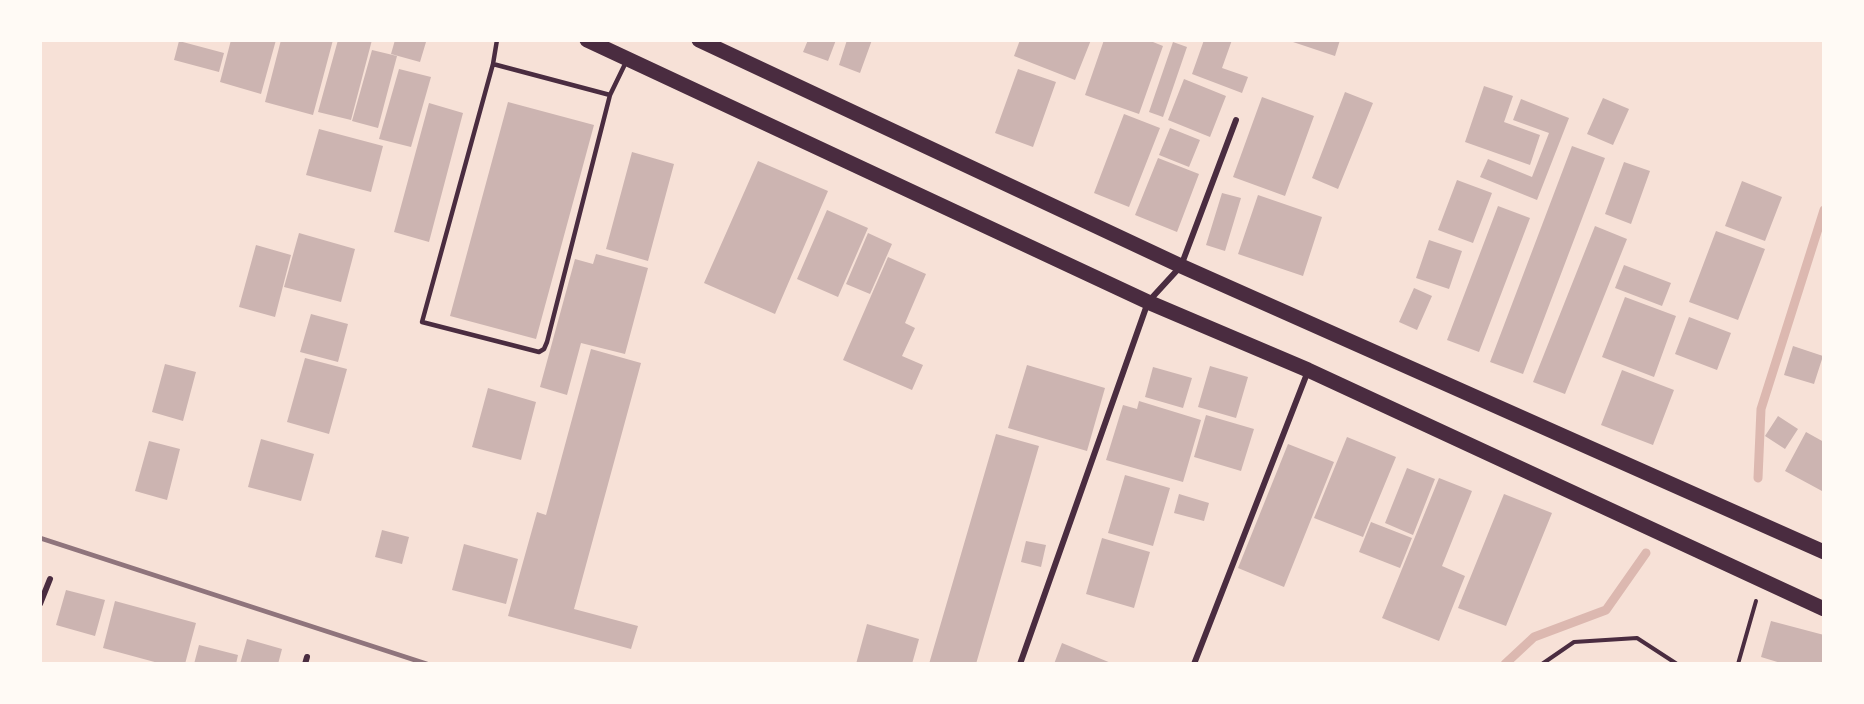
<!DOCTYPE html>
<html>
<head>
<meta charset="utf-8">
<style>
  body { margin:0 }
  #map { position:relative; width:1864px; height:704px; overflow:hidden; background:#f7e1d7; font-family:"Fira Sans",sans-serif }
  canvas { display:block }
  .frame { position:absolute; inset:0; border:42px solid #fffaf5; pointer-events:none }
</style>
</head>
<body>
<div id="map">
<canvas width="1864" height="704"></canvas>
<div class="frame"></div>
</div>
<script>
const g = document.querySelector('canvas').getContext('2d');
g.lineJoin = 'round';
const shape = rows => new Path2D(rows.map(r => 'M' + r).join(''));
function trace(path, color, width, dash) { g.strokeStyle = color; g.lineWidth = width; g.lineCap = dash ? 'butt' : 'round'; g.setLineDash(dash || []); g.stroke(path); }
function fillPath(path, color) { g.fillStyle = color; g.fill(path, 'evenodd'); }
trace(shape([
  [1758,478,1761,409,1824,210],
  [1505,664,1534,637,1606,610,1646,553]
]), '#dcb8b0', 9);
fillPath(shape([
  [231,40,276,40,261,94,220,82],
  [281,40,333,40,313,115,265,102],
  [338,40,372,40,351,120,318,112],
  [395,40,426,42,420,62,391,54],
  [808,40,836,40,828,61,803,52],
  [847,40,872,40,860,73,839,65],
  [1020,40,1091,40,1075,80,1014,56],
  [1104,40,1148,40,1163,46,1139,114,1085,95],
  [1204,40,1232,40,1222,68,1248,77,1242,93,1192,74],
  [1287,40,1340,40,1335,56],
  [179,41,224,53,219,72,174,60],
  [1173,42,1187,47,1163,117,1149,112],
  [372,50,397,56,378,128,352,121],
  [399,69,431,77,411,147,379,139],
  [1018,69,1056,82,1033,147,995,133],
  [1184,79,1226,96,1210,137,1168,120],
  [1484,86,1513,96,1504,122,1540,135,1530,165,1465,142],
  [1345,92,1373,103,1338,189,1312,178],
  [1262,97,1314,116,1285,196,1233,177],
  [1603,98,1629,109,1613,145,1587,134],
  [1521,99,1569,118,1537,200,1480,177,1488,159,1532,177,1549,133,1513,120],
  [508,102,594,125,536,339,450,316],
  [429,103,463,113,429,242,394,232],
  [1124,114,1160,128,1129,207,1094,193],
  [1170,128,1200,140,1189,167,1159,155],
  [319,129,383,146,371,192,306,175],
  [1572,146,1605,158,1523,374,1490,362],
  [632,152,674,164,648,261,606,249],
  [1158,158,1199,174,1177,232,1135,215],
  [758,161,828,191,775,314,704,283],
  [1624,162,1650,171,1631,224,1605,214],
  [1457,180,1492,193,1473,243,1438,230],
  [1742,181,1782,197,1765,241,1725,226],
  [1222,193,1241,198,1225,251,1206,245],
  [1258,195,1322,217,1303,276,1238,254],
  [1498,206,1530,218,1479,352,1447,340],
  [827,210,868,228,838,297,797,279],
  [1595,226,1627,239,1565,394,1533,382],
  [1716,231,1765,249,1738,320,1689,302],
  [299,233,355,249,341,302,284,287],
  [868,233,892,244,870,294,846,284],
  [1429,240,1462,251,1449,289,1416,278],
  [256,245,291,255,275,317,239,307],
  [596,254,648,268,625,354,581,343,567,395,540,387,575,259,593,264],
  [888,257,926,274,905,323,915,328,902,356,923,365,912,390,843,360],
  [1624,265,1671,283,1662,306,1615,288],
  [1414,288,1432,296,1417,330,1399,322],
  [1625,297,1676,316,1654,377,1602,357],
  [311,314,348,324,338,362,300,352],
  [1689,317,1731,333,1717,370,1675,354],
  [1793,346,1823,356,1814,384,1784,375],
  [591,349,641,363,574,609,638,626,631,649,508,616,537,512,546,515],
  [305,358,347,369,329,434,287,422],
  [165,364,196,372,183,421,152,412],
  [1027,365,1105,388,1087,451,1008,428],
  [1210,366,1248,377,1236,418,1198,407],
  [1153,367,1192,378,1183,408,1145,397],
  [1622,370,1674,390,1653,445,1601,425],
  [488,388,536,402,521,460,472,447],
  [1139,401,1201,420,1183,482,1106,460,1123,405,1137,409],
  [1206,415,1254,429,1241,471,1194,457],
  [1778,416,1798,429,1785,449,1765,436],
  [1806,432,1824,442,1822,491,1785,471],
  [996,434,1039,446,976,664,929,664],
  [1347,437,1396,457,1363,537,1314,518],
  [261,439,314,454,301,501,248,487],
  [149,441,180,449,167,500,135,491],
  [1288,444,1334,462,1284,587,1238,568],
  [1407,468,1435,479,1413,535,1385,523],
  [1125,475,1170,488,1153,546,1108,533],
  [1439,478,1472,491,1442,566,1465,576,1439,641,1382,618],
  [1179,494,1209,503,1204,521,1174,513],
  [1504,494,1552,513,1506,626,1458,608],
  [1371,522,1412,538,1400,568,1359,552],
  [382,530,409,537,402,564,375,557],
  [1102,538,1150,552,1134,608,1086,594],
  [1026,541,1046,545,1041,567,1021,562],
  [464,544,518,559,506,604,452,590],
  [66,590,105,600,95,636,56,625],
  [115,601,196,623,185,664,162,664,103,648],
  [1771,621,1824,635,1824,664,1784,664,1761,657],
  [867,624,919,639,912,664,856,664],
  [247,639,282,649,278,664,240,664],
  [1062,643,1111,663,1111,664,1054,664],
  [199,645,238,655,236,664,194,664]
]), '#ccb4b1');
trace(shape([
  [1542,664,1574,642,1637,638,1677,664],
  [1738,664,1756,601]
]), '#4a2c40', 4);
trace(shape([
  [497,40,493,64,422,322,539,352,544,349,547,342,610,95,626,62],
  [493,64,610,95]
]), '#4a2c40', 4.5);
trace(shape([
  [40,604,50,579],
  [305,664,307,657],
  [1020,664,1148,302,1181,266,1236,120],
  [1194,664,1308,371]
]), '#4a2c40', 6);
trace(shape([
  [587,40,1148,302,1308,370,1824,609],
  [699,40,1181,266,1824,552]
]), '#4a2c40', 15);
trace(shape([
  [40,538,427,664]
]), '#8f747c', 4.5);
</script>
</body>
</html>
